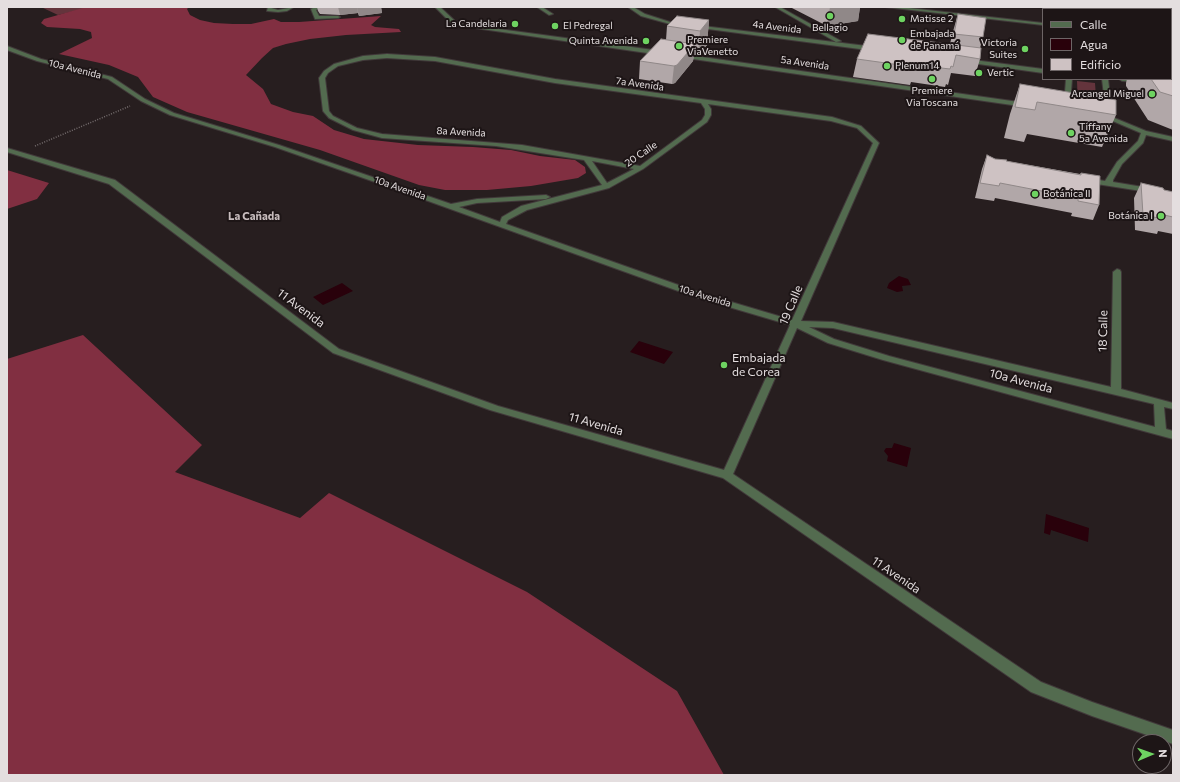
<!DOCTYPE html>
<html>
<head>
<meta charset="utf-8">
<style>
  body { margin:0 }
  #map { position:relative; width:1180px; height:782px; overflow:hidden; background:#271e1f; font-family:Commissioner,sans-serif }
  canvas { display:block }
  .frame { position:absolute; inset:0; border:8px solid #e4dedf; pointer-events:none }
  .legend { position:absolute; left:1042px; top:8px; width:130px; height:72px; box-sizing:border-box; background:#1d1516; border:1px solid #6d6566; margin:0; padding:5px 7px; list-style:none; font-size:12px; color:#e4dedf }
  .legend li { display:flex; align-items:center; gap:8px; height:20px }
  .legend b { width:20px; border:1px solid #6d6566 }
  .north { position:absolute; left:1132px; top:734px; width:40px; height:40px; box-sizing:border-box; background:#1d1516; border:1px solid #6d6566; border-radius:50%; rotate:88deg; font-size:11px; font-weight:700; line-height:16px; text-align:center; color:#e4dedf }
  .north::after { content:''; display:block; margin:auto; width:14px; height:18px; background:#6ed361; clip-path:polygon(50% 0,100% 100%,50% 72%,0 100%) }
</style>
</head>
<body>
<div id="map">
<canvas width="1180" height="782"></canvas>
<div class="frame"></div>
<ul class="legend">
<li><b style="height:5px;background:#536b4f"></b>Calle</li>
<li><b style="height:11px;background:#29010b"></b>Agua</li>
<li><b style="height:11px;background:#cec2c3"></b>Edificio</li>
</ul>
<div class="north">N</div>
</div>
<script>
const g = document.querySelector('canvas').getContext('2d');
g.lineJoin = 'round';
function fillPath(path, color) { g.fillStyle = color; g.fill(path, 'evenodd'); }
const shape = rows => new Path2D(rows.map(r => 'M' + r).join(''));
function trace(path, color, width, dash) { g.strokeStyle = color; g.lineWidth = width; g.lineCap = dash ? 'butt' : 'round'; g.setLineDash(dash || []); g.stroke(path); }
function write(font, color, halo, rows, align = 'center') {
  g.font = font + ' Commissioner,sans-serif'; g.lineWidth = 4; g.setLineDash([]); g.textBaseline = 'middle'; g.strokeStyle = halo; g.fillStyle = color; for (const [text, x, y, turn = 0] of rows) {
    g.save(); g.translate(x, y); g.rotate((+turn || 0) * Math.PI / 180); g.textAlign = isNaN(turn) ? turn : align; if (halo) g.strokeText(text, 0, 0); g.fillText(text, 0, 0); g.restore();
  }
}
fillPath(shape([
  [41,7,86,7,87,8,58,15],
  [1077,81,1095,83,1097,111,1078,109]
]), '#64343c');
fillPath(shape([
  [86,7,189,7,187,9,190,15,200,20,214,23,233,24,251,24,274,19,281,22,299,22,381,16,371,25,375,27,399,29,401,32,346,35,310,39,286,44,273,48,262,58,246,75,263,89,271,104,293,112,313,116,334,130,364,139,418,145,473,147,511,150,540,156,575,160,585,167,586,173,578,178,531,186,487,190,445,190,419,185,320,150,187,112,153,97,138,77,109,65,59,54,92,38,91,32,80,29,47,27,41,23,44,19],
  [7,170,49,183,37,199,7,209],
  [83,335,202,445,175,472,300,518,329,493,527,592,677,691,724,775,7,775,7,359]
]), '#812f41');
fillPath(shape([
  [899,276,908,279,911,285,902,286,903,291,897,292,887,288,889,283],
  [342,283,353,291,323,305,313,297],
  [639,341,673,352,664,364,630,352],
  [894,443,911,448,907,467,887,461,888,456,884,451,886,448,892,448],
  [1046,514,1089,528,1088,542,1051,530,1050,535,1044,533]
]), '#29010b');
const minor = shape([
  [268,7,278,10,294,7,287,11,278,12,267,11,268,7],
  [315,7,322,7,316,10,319,16,338,16,340,17,338,18,315,19,311,9,315,7],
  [435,7,440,7,455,21,462,24,661,51,664,53,661,55,461,26,451,23,435,7],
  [537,7,542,7,553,14,549,15,537,7],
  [628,7,633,7,645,14,670,22,875,47,878,49,875,51,670,24,641,16,628,7],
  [775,7,780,7,841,41,836,42,775,7],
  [885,7,900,7,1043,23,1043,25,885,7],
  [1074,7,1079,7,1078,9,1073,9,1074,7],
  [1114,7,1118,7,1117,9,1113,9,1114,7],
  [7,46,41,59,112,77,145,99,174,113,279,145,451,204,477,199,546,195,550,197,546,199,477,203,459,207,500,222,502,217,521,206,602,185,584,160,496,146,382,138,353,130,329,118,323,111,319,78,324,71,334,64,363,56,387,54,435,57,555,79,832,117,861,126,879,143,801,321,833,322,1111,387,1113,272,1117,269,1120,270,1121,272,1121,389,1173,403,1173,409,1164,407,1166,429,1173,431,1173,439,883,360,828,343,797,328,733,474,1041,682,1092,702,1173,730,1173,744,1092,716,1031,692,723,478,490,410,333,353,109,184,7,152,7,148,115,180,339,349,498,406,724,470,790,325,695,297,392,188,275,147,170,115,141,101,108,79,37,61,7,50,7,46],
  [387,58,435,61,555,83,701,103,705,109,705,115,702,120,640,166,522,145,382,134,357,128,333,116,329,111,325,78,328,73,338,66,363,60,387,58],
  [708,104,831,121,857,128,873,143,792,320,701,293,506,224,508,220,527,210,609,188,643,169,707,122,711,115,711,109,708,104],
  [592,161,634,169,607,183,592,161],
  [809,327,833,328,1154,404,1155,427,889,356,834,339,809,327],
  [681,54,1026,103,1029,105,1026,107,679,57,678,56,681,54],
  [966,59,1043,69,1043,73,964,62,964,60,966,59],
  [1066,79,1072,79,1070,105,1067,107,1064,105,1066,79],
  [1102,79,1108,79,1112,112,1109,114,1106,112,1102,79],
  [1119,79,1142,79,1143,80,1140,82,1122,81,1119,79],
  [1101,114,1112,117,1146,131,1173,137,1173,141,1146,135,1143,143,1122,164,1113,180,1113,182,1173,192,1173,196,1084,182,1083,180,1087,178,1105,181,1117,162,1138,141,1141,133,1108,119,1099,117,1099,115,1101,114]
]);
trace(minor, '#41393a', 2);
trace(shape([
  [35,146,130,106]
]), '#756d6e', 1.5, [1, 1.5]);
fillPath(minor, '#536b4f');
fillPath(shape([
  [317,7,381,7,382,13,359,16,358,13,340,15,320,14,318,11],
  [790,7,860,7,858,21,827,26],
  [958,14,983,37,980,48,980,59,975,76,951,73,948,85,946,84,945,87,911,82,910,85,853,77,857,59,950,44,952,35],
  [709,20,707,45,698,56,694,55,693,61,675,83,672,84,639,79,640,61,666,40,667,26],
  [1171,25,1173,27,1173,130,1148,120,1126,86,1126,83,1127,79,1171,79],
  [1020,84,1116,115,1102,147,1027,134,1024,142,1004,138,1010,114],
  [987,155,995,159,1080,174,1081,173,1099,205,1093,220,1071,216,1072,213,995,198,994,201,975,198,982,169],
  [1141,183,1164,190,1173,192,1173,234,1158,231,1157,234,1135,230,1134,198]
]), '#b1a7a8');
fillPath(shape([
  [338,7,357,7,358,13,340,15],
  [357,7,381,7,382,13,359,16],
  [830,7,860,7,858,21,827,26],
  [709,20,707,45,698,56,700,31],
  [695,44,693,61,675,83,672,84,674,66]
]), '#908888');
const building = shape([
  [958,14,986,18,983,37,954,34,958,14],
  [677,16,709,20,700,31,667,26,677,16],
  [1171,25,1173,27,1173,53,1171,53,1171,25],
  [868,34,981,48,980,59,956,55,953,67,951,66,950,69,915,65,915,67,857,59,868,34],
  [661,39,695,44,677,65,674,66,640,61,661,39],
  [1171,59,1173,59,1173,96,1160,92,1151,79,1171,79,1171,59],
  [1020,84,1116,100,1116,115,1037,102,1035,110,1015,107,1020,84],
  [987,155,995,159,1007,160,1006,161,1081,175,1081,173,1100,176,1099,205,1078,201,1078,198,1000,183,999,186,980,183,987,155],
  [1141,183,1163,188,1164,190,1173,192,1173,217,1164,215,1164,219,1143,215,1141,183]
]);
fillPath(building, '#cec2c3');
trace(building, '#908888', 1);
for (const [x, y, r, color] of [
  [830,16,4,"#6ed361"],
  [902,19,4,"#6ed361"],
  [515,24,4,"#6ed361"],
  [555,26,4,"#6ed361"],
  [902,40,4,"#6ed361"],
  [646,41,4,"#6ed361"],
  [679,46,4,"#6ed361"],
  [1025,49,4,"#6ed361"],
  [887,66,4,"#6ed361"],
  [979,73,4,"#6ed361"],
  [932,79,4,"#6ed361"],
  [1152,94,4,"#6ed361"],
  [1071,133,4,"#6ed361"],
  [1035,194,4,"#6ed361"],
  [1161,216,4,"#6ed361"],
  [724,365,4,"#6ed361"]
]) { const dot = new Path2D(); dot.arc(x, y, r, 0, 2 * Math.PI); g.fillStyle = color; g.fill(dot); trace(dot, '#1d1516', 1.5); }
write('10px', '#e4dedf', '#1d1516', [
  ["Matisse 2",910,19],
  ["La Candelaria",507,24,"right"],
  ["El Pedregal",563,26],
  ["Bellagio",830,28,"center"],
  ["Embajada",910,34],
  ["de Panamá",910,46],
  ["Premiere",687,40],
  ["ViaVenetto",687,52],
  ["Quinta Avenida",638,41,"right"],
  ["Victoria",1017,43,"right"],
  ["Suites",1017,55,"right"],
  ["Plenum14",895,66],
  ["Vertic",987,73],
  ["Premiere",932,91,"center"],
  ["ViaToscana",932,103,"center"],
  ["Arcangel Miguel",1144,94,"right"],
  ["Tiffany",1079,127],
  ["5a Avenida",1079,139],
  ["Botánica II",1043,194],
  ["Botánica I",1153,216,"right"]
], 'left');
write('10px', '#e4dedf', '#1d1516', [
  ["4a Avenida",777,27,7],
  ["5a Avenida",805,63,8],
  ["10a Avenida",75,69,14],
  ["7a Avenida",640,84,8],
  ["8a Avenida",461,132,3],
  ["20 Calle",641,154,-34],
  ["10a Avenida",400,188,19],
  ["10a Avenida",705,296,17]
]);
write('bold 11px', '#c7bcbd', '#1d1516', [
  ["La Cañada",254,216]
]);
write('12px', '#e4dedf', '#1d1516', [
  ["19 Calle",791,305,-67],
  ["11 Avenida",301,308,37],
  ["18 Calle",1103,331,-89],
  ["10a Avenida",1021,381,15],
  ["11 Avenida",596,424,16],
  ["11 Avenida",896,575,34]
]);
write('12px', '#e4dedf', '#1d1516', [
  ["Embajada",732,358],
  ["de Corea",732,372]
], 'left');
</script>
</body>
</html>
